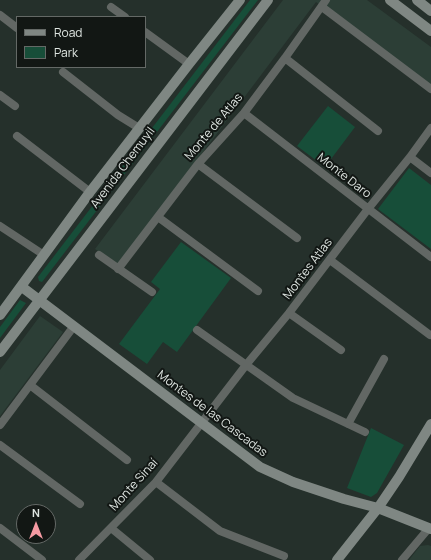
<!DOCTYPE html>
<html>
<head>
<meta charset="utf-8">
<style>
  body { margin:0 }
  #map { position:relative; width:431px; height:560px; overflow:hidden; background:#25302b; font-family:Manrope,sans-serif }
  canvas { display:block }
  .legend { position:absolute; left:16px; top:16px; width:130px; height:52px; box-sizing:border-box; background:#121714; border:1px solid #646966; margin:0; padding:5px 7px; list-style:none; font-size:12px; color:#dee5e1 }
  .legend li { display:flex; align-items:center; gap:8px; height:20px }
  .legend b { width:20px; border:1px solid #646966 }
  .north { position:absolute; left:16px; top:504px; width:40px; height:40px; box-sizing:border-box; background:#121714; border:1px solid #646966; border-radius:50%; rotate:0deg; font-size:11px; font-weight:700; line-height:16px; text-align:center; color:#dee5e1 }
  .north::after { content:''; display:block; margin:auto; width:14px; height:18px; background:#f49aa2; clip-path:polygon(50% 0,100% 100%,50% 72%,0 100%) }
</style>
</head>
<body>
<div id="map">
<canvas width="431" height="560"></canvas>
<ul class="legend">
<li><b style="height:5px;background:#7f8783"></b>Road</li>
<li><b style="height:11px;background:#174e39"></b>Park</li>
</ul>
<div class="north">N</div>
</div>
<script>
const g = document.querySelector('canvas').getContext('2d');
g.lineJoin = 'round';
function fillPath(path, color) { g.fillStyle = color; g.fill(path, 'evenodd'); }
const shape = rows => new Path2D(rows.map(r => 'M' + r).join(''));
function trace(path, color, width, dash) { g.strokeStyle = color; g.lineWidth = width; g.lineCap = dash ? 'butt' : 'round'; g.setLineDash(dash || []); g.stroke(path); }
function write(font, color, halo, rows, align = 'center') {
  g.font = font + ' Manrope,sans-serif'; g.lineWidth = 4; g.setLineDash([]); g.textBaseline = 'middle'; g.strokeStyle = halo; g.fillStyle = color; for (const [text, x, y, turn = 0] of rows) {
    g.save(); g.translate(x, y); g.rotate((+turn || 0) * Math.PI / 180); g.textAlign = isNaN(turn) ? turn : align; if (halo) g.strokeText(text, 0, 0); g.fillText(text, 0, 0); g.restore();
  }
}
fillPath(shape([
  [283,0,367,0,431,47,431,85,316,2,118,265,95,249],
  [40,316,63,332,0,416,0,370],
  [428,545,431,546,431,560,409,560,420,546]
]), '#2c3e36');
fillPath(shape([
  [250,0,258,0,42,282,39,281,38,277],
  [328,106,355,127,325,167,297,146],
  [409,168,431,185,431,249,378,209],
  [181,242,231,278,177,352,163,342,147,364,119,344,160,289,151,282],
  [20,300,26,303,0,338,0,327],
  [371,428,404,445,377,493,371,497,347,488]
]), '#174e39');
trace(shape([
  [111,7,125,17],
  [322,7,431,89],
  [0,15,17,28],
  [145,32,189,64],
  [285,58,378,131],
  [63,72,118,115,139,128],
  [0,95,15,106],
  [244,113,431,257],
  [17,136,90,192],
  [410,157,431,173],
  [198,164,297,238],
  [158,217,258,291],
  [0,226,44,255],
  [99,255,152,292],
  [330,260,430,335],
  [118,269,198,164,244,113,285,58,326,0],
  [289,313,341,350],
  [197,330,293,398,365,432],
  [30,385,127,460],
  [348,424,384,359],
  [0,425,74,326],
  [0,445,80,504],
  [156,482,220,531,284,556],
  [0,528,42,560],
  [111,528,150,560],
  [79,560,156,482,246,365,289,313,368,209,410,157,431,128],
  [402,560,429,528]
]), '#626764', 8);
trace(shape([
  [390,0,431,31],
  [417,0,431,11],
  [22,287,260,467,293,482,344,499,378,508,431,529],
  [0,315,90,192,189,64,240,0],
  [0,352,268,0],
  [337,560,378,508,399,477,431,424]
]), '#7f8783', 10);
write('12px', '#dee5e1', '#121714', [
  ["Monte de Atlas",214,127,-50],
  ["Avenida Chemuyil",123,168,-53],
  ["Monte Daro",344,176,38],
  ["Montes Atlas",308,269,-53],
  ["Montes de las Cascadas",212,414,37],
  ["Monte Sinaí",134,485,-48]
]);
</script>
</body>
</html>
